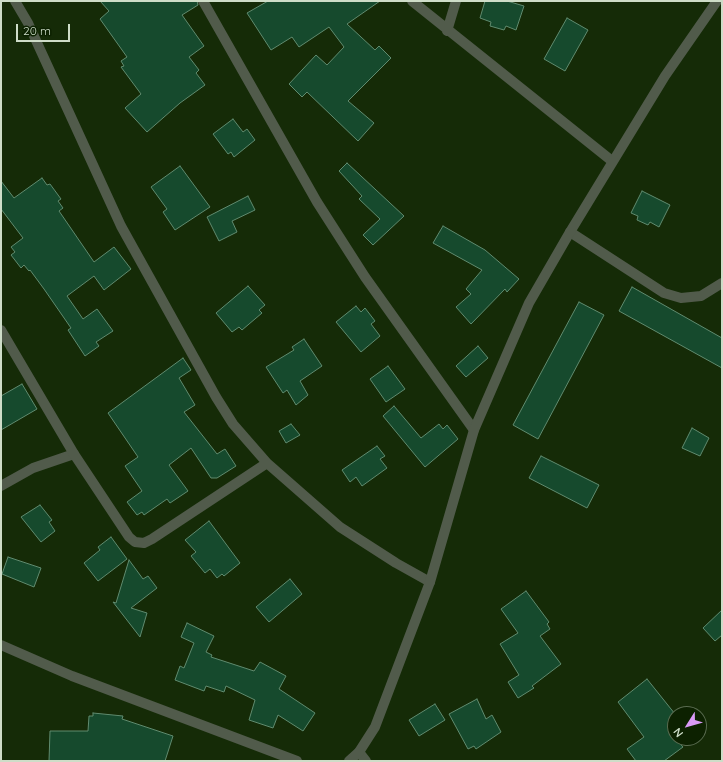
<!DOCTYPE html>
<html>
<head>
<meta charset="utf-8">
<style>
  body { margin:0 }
  #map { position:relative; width:723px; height:762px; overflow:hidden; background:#152b07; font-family:Quicksand,sans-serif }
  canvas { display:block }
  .frame { position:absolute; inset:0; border:2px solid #ceddc8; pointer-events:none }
  .north { position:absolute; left:667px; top:706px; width:40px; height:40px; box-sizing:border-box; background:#0c2100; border:1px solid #5a6c50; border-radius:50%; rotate:233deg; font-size:11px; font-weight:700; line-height:16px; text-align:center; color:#ceddc8 }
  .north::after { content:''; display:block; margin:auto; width:14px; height:18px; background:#da9af6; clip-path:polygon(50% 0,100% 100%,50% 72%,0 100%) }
  .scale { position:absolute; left:16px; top:24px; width:54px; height:18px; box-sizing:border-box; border:2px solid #ceddc8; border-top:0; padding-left:5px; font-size:12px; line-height:14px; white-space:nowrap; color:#ceddc8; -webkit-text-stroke:3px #0c2100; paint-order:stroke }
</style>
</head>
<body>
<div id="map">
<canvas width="723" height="762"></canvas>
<div class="frame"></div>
<div class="north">N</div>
<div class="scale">20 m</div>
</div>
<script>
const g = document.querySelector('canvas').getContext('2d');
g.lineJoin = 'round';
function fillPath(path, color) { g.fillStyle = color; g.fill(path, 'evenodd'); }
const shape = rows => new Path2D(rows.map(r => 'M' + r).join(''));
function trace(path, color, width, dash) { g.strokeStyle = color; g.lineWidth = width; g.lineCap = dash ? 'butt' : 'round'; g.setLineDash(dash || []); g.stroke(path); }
const building = shape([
  [100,1,197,1,198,5,182,15,204,46,189,57,199,70,196,73,205,85,180,103,147,132,125,108,141,94,121,67,124,66,121,61,127,57,100,19,109,11,100,1],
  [268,1,380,1,347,24,375,50,379,46,391,58,348,101,374,123,358,141,307,92,302,97,289,84,316,55,327,65,344,47,329,27,299,47,292,37,271,50,247,13,268,1],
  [485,1,507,1,524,6,516,30,506,26,504,30,490,26,491,22,480,18,485,1],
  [567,18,588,30,565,71,544,59,567,18],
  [233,119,243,132,247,129,255,140,234,157,231,152,228,154,213,134,233,119],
  [347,163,404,216,373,245,363,235,380,219,359,199,362,196,339,171,347,163],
  [180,166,210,207,175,230,163,212,167,209,151,187,180,166],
  [42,178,47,185,50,184,61,199,58,201,63,208,59,211,94,262,114,247,131,269,104,290,94,276,67,296,83,319,97,309,113,331,96,342,99,346,85,356,68,330,71,328,44,289,30,270,29,271,24,265,21,268,11,255,15,252,11,247,23,238,1,209,1,181,14,198,42,178],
  [642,191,670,205,659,227,650,222,648,225,637,220,638,216,631,213,642,191],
  [248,196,255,210,232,221,237,232,219,241,207,217,248,196],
  [443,226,485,250,519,279,507,292,505,289,471,324,456,307,471,294,466,289,482,270,433,243,443,226],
  [248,286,265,305,259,310,262,313,242,330,239,327,232,332,216,313,248,286],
  [632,287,722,338,722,368,619,311,632,287],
  [579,302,604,315,538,439,513,425,579,302],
  [356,306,361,312,365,308,375,321,371,324,380,336,361,352,336,322,356,306],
  [304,339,322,366,300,381,308,395,296,405,287,390,283,393,266,367,294,350,292,347,304,339],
  [478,346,488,358,466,377,456,366,478,346],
  [183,358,191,370,179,378,195,405,184,412,217,454,225,449,236,466,217,478,211,478,191,448,169,465,188,491,170,503,167,499,144,515,142,512,137,515,127,502,142,491,125,466,138,457,108,413,183,358],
  [388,366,405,389,386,402,370,379,388,366],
  [22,384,37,409,1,430,1,396,22,384],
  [394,406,421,438,439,424,443,429,447,425,458,439,425,467,383,416,394,406],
  [291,424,300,435,286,443,279,431,291,424],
  [692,428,709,438,700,456,682,448,692,428],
  [377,446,385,456,380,459,387,468,362,486,356,477,350,482,342,470,377,446],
  [541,456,599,485,587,508,529,478,541,456],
  [40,505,52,520,49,522,55,531,41,542,21,517,40,505],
  [209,521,240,563,224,576,222,574,217,578,210,569,205,573,191,556,196,552,185,540,209,521],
  [111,537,127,559,98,581,84,563,100,550,98,547,111,537],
  [8,557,41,568,34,587,2,574,8,557],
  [129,560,143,579,148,576,157,588,131,608,147,613,140,637,113,602,116,603,129,560],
  [290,579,302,594,269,622,256,607,290,579],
  [526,591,549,622,547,624,550,629,540,636,561,664,532,686,534,688,518,698,508,682,519,675,500,644,518,633,501,609,526,591],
  [722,610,722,635,715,641,703,628,722,610],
  [187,623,214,636,206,652,212,655,211,657,254,671,260,662,286,676,279,689,315,713,303,731,278,715,273,728,249,720,255,700,226,686,224,692,206,686,204,691,175,680,180,666,184,668,194,643,181,637,187,623],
  [647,679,675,714,675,738,683,747,664,761,636,761,627,749,644,737,618,702,647,679],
  [477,699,486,719,492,715,501,732,476,749,474,746,468,749,449,714,477,699],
  [435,704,445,720,419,736,409,720,435,704],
  [93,713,123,716,122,719,173,736,165,761,49,761,50,731,88,731,89,716,93,716,93,713]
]);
fillPath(building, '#164a2d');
trace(building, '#608b6f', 1);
trace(shape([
  [1,486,33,468,74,454]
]), '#515b4b', 10);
trace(shape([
  [15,1,28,23,121,226,216,397,233,424,267,463,340,527,396,563,430,582],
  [203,1,317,202,365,277,474,430],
  [412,1,612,161],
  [447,31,456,1],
  [570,232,664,293,681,298,701,296,722,283],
  [1,330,74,454,129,537,135,542,144,543,152,539,267,463],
  [359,752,366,761]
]), '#515b4b', 10);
trace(shape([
  [1,645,72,676,297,761],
  [349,761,359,752,375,727,430,582,474,430,529,303,570,232,665,76,717,1]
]), '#515b4b', 10);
</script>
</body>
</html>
